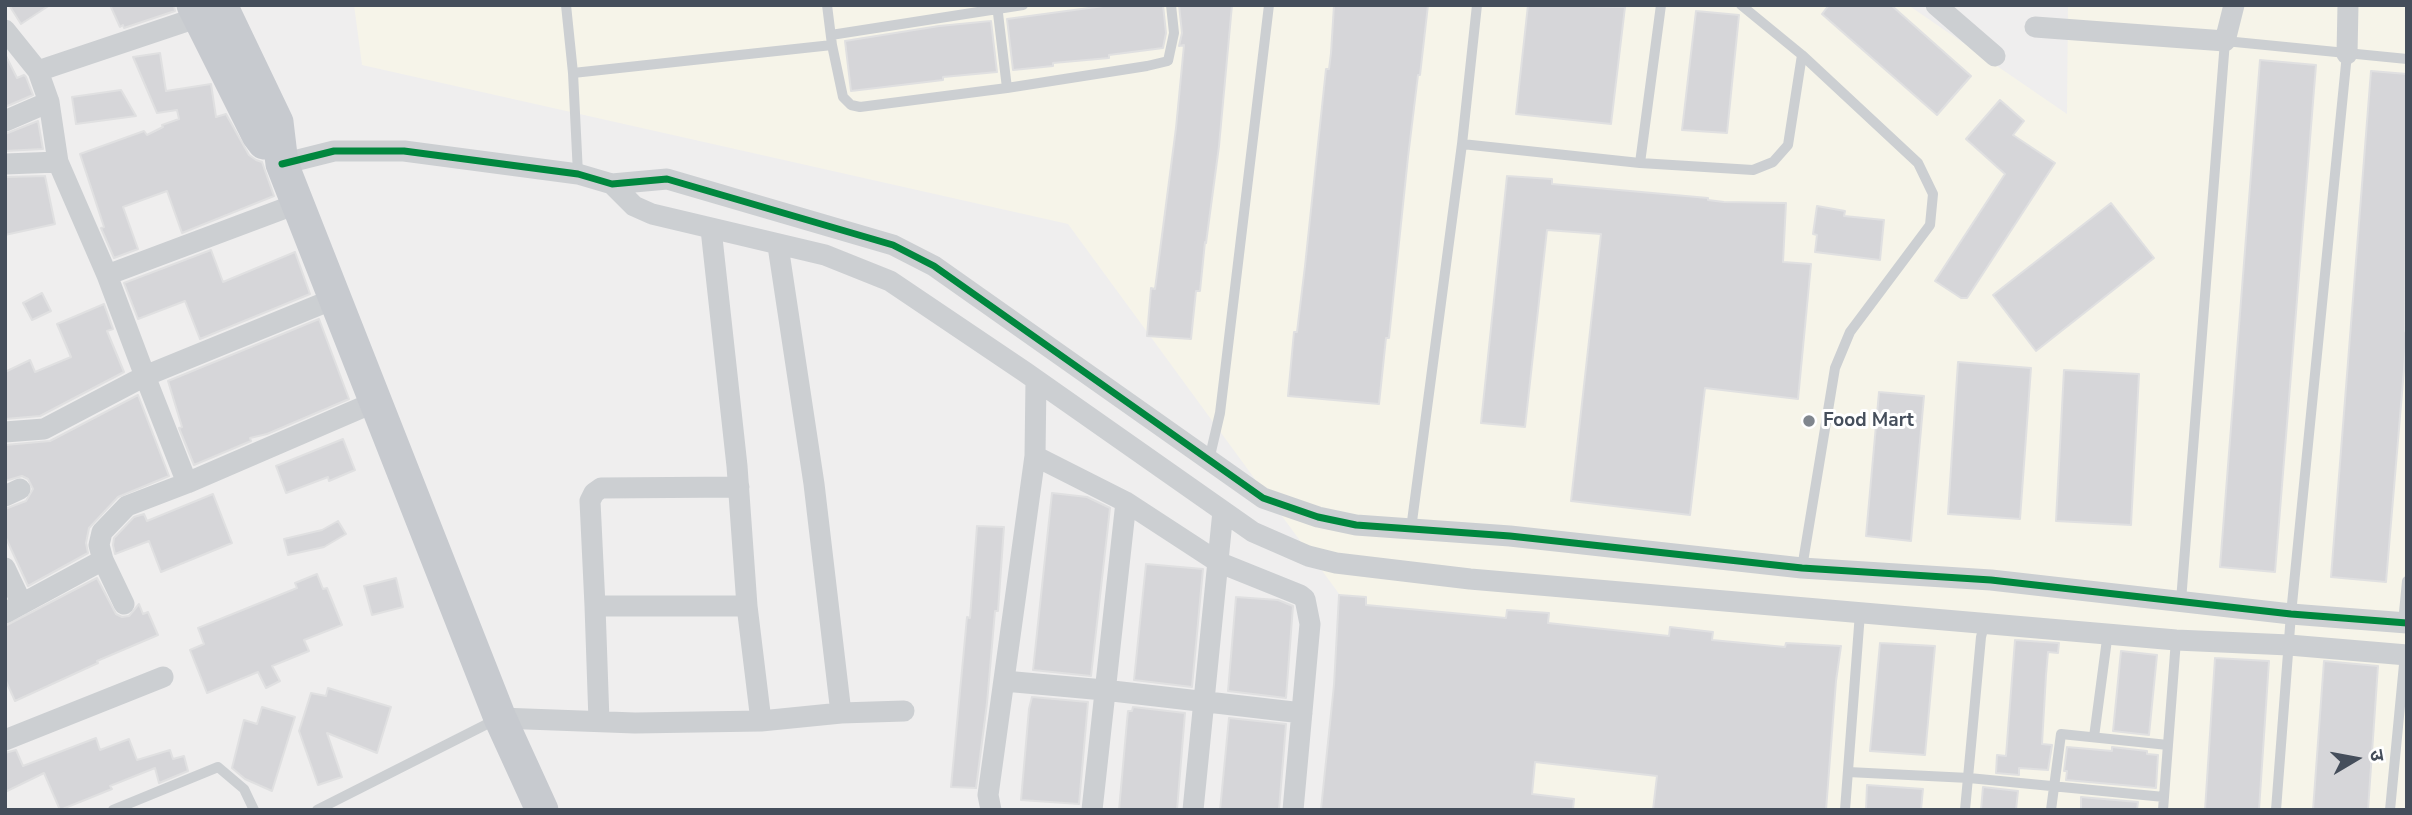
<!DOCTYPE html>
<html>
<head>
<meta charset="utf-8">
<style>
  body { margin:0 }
  #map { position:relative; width:2412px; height:815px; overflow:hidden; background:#efeeee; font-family:"Nunito Sans","Noto Sans Devanagari",sans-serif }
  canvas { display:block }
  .frame { position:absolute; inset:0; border:7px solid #454e5b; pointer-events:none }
  .north { position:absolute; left:2321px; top:724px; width:70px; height:70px; -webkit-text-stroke:5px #fff; paint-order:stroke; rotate:80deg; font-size:19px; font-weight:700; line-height:28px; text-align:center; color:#454e5b }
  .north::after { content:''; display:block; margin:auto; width:24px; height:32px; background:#454e5b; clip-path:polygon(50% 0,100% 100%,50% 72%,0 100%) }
</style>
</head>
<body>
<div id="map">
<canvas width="2412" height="815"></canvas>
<div class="frame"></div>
<div class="north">उ</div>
</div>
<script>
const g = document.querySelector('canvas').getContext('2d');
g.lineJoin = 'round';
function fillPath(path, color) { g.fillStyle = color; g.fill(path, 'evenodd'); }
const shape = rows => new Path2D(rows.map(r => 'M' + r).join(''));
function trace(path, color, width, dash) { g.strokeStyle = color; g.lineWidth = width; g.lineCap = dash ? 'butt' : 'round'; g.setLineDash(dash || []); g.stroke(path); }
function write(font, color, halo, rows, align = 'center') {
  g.font = font + ' "Nunito Sans",sans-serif'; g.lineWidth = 6; g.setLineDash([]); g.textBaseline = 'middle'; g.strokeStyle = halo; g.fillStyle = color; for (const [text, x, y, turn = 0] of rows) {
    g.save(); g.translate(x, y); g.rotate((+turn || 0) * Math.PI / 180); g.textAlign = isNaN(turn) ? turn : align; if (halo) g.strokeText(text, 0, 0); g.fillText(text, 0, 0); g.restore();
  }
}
fillPath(shape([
  [354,5,1908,5,2067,114,2068,5,2407,5,2407,810,1340,810,1356,617,1068,224,362,65]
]), '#f6f4e9');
const building = shape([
  [9,5,50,5,21,24,9,5],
  [110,5,174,5,175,11,124,28,123,25,120,27,110,5],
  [1111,5,1163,5,1166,33,1163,48,1109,55,1109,58,1053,63,1053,66,1013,70,1007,19,1111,5],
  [1179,5,1232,5,1219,146,1206,243,1205,242,1200,291,1196,291,1191,339,1147,336,1151,288,1155,289,1176,128,1184,45,1179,46,1182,33,1179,5],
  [1334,5,1428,5,1420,75,1418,75,1408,157,1389,338,1386,338,1379,404,1288,396,1294,332,1297,332,1305,266,1326,69,1329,69,1331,53,1334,5],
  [1528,5,1625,7,1611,124,1516,114,1528,5],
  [1829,5,1891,5,1971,76,1937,115,1822,14,1829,5],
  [1696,11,1739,15,1727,133,1682,130,1696,11],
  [991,21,997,72,943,77,943,80,851,91,845,41,939,26,991,21],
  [160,53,166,91,211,84,216,117,226,114,249,155,256,160,262,162,274,196,182,233,167,191,123,207,138,249,114,258,101,228,104,227,80,154,144,131,147,135,163,127,162,125,179,119,177,110,157,113,133,57,160,53],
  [5,54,17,78,24,75,26,77,33,95,5,107,5,54],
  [2260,60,2316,65,2275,572,2220,567,2260,60],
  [2371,71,2407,74,2405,331,2407,334,2386,582,2331,577,2371,71],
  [121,90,136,116,76,124,72,97,121,90],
  [2000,100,2024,121,2013,135,2055,163,1967,298,1961,298,1935,281,2005,174,1966,139,2000,100],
  [38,121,43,149,5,151,5,134,38,121],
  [45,176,55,224,5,235,5,177,45,176],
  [1507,176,1552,179,1552,184,1708,198,1708,200,1724,202,1786,203,1783,262,1811,264,1798,399,1705,388,1690,515,1571,501,1601,234,1547,230,1525,427,1481,423,1507,176],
  [2111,203,2154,258,2036,351,1993,295,2111,203],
  [1817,206,1845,211,1844,216,1884,220,1880,260,1815,252,1817,235,1813,234,1817,206],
  [211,250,223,282,295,252,310,294,200,339,185,301,138,319,124,283,211,250],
  [42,293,51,311,32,320,23,303,42,293],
  [104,304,113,329,107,331,124,372,40,416,5,419,5,372,30,360,35,372,71,357,57,324,104,304],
  [319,319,349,399,267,434,250,438,251,441,194,465,179,428,182,427,168,381,319,319],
  [1958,362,2031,368,2020,519,1948,514,1958,362],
  [2064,370,2139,374,2131,525,2056,521,2064,370],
  [1879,392,1924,396,1911,541,1866,536,1879,392],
  [138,395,169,476,118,497,89,528,86,543,88,553,28,586,5,536,5,509,26,501,33,489,28,479,22,476,5,481,5,445,50,441,138,395],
  [343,439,355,470,329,481,328,477,286,493,276,466,343,439],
  [1052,493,1087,497,1110,508,1091,676,1033,670,1052,493],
  [213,494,232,543,161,572,149,541,115,554,113,545,114,538,134,517,144,514,147,521,213,494],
  [338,521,346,534,324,547,288,555,284,539,322,530,338,521],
  [977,526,1004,527,998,611,995,611,987,703,976,788,951,787,967,617,970,618,977,526],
  [1146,564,1203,569,1192,687,1134,680,1146,564],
  [317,574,323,589,327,588,342,625,304,640,309,651,272,666,280,681,266,688,258,672,207,693,190,650,204,644,198,628,297,588,295,583,317,574],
  [97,578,116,614,122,617,129,616,139,604,143,614,148,612,158,635,97,661,98,663,15,701,5,679,5,626,97,578],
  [396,578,403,607,372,615,364,586,396,578],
  [1339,595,1366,597,1366,605,1506,618,1507,610,1549,613,1548,623,1669,636,1670,627,1713,632,1712,640,1785,647,1786,643,1841,646,1836,681,1826,810,1653,810,1657,776,1535,762,1532,794,1574,799,1573,810,1321,809,1334,685,1339,595],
  [1236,597,1278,600,1293,606,1286,698,1228,691,1236,597],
  [2015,640,2059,643,2058,653,2048,652,2046,675,2042,744,2052,745,2048,770,2019,768,2019,775,1996,773,1997,755,2006,756,2015,640],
  [1880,643,1935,646,1925,755,1870,751,1880,643],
  [2121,651,2157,655,2149,735,2113,731,2121,651],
  [2215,658,2269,661,2259,810,2205,810,2215,658],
  [2324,661,2378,666,2368,810,2313,810,2324,661],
  [328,688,391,707,377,753,327,733,342,777,318,785,299,731,311,693,326,696,328,688],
  [1032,697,1088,702,1079,804,1021,800,1029,709,1032,697],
  [262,707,295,717,272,791,245,779,232,768,244,720,257,724,262,707],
  [1133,707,1185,713,1177,810,1119,810,1127,721,1128,711,1132,711,1133,707],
  [1229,718,1286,724,1279,810,1220,810,1229,718],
  [96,738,100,750,129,739,137,760,170,750,173,759,184,756,188,771,159,783,155,768,110,786,112,789,60,810,44,773,5,792,5,753,16,750,23,766,96,738],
  [2067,747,2112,751,2112,747,2147,751,2147,754,2158,755,2156,788,2066,780,2067,771,2064,771,2067,747],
  [1867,785,1923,789,1921,810,1866,810,1867,785],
  [1983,787,2018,791,2016,810,1981,810,1983,787],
  [2081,797,2138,802,2137,810,2081,810,2081,797]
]);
fillPath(building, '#d6d6d9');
trace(building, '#e0e0e1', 2);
trace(shape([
  [566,5,573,73,578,174],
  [997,5,1007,88],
  [1741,5,1802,55,1918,163,1933,194,1930,225,1850,332,1835,368,1802,568],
  [831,35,1023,5],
  [832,45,843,97,851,105,860,107,1007,88,1147,66,1168,61,1174,33,1171,5],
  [573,73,832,45,827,5],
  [1462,144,1640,163,1753,170,1773,162,1788,145,1802,55],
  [1640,163,1661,5],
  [1209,460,1220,413,1269,5],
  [1411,529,1462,144,1477,5],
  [2181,601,2225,41,2407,59],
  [2403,623,2407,581],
  [2094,737,2108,632],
  [1848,772,1969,778,2164,797],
  [113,810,218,767,244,789,254,810],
  [317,810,497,719],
  [1845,810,1860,613],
  [1965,810,1981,637,1985,622],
  [2051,810,2061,734,2168,745],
  [2163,810,2176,640],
  [2276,810,2291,614,2347,54],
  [2390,810,2405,654]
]), '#cccfd2', 10);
trace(shape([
  [1936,5,1995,56],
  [2035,27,2225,41,2234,5],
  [5,30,38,71,49,102,5,121],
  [2347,54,2348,5],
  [38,71,199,17],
  [58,162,107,275],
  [5,164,58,162,49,102],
  [282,164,334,151,404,151,578,174,612,184,667,179,893,245,934,266,1263,498,1318,517,1356,525,1510,536,1802,568,1991,580,2291,614,2407,623],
  [612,184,634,206,652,214,825,255,890,281,1025,372,1253,532,1308,556,1336,563,1470,579,2176,640,2289,645,2407,655],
  [299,203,107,275,145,376,336,298],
  [711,229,737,466,747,606,761,721],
  [778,246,814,484,841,713],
  [5,432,44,429,145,376,187,483],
  [1035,456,1126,502,1218,562,1300,595,1305,599,1310,624,1293,810],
  [739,487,601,488,594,493,590,501,595,606,747,606],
  [5,496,20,489],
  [103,560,124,604],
  [5,568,22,604],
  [595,606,599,721],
  [5,613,103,560,99,545,102,532,127,506,187,483,377,401],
  [1004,681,1104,690,1302,713],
  [500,718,635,723,761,721,841,713,904,711],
  [5,740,163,677],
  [991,810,988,795,1035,456,1036,380],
  [1092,810,1126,502],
  [1193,810,1223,511]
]), '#cccfd2', 21);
trace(shape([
  [193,5,258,135,264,143],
  [221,5,277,122,282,164,500,718,542,810]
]), '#c7cacf', 33);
trace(shape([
  [282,164,334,151,404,151,578,174,612,184,667,179,893,245,934,266,1263,498,1318,517,1356,525,1510,536,1802,568,1991,580,2291,614,2407,623]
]), '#00873e', 7);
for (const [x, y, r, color] of [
  [1809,421,7,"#80868e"]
]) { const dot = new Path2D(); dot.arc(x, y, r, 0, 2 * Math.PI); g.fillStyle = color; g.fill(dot); trace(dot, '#fff', 2.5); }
write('bold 19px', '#454e5b', '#fff', [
  ["Food Mart",1823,421]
], 'left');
</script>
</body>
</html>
